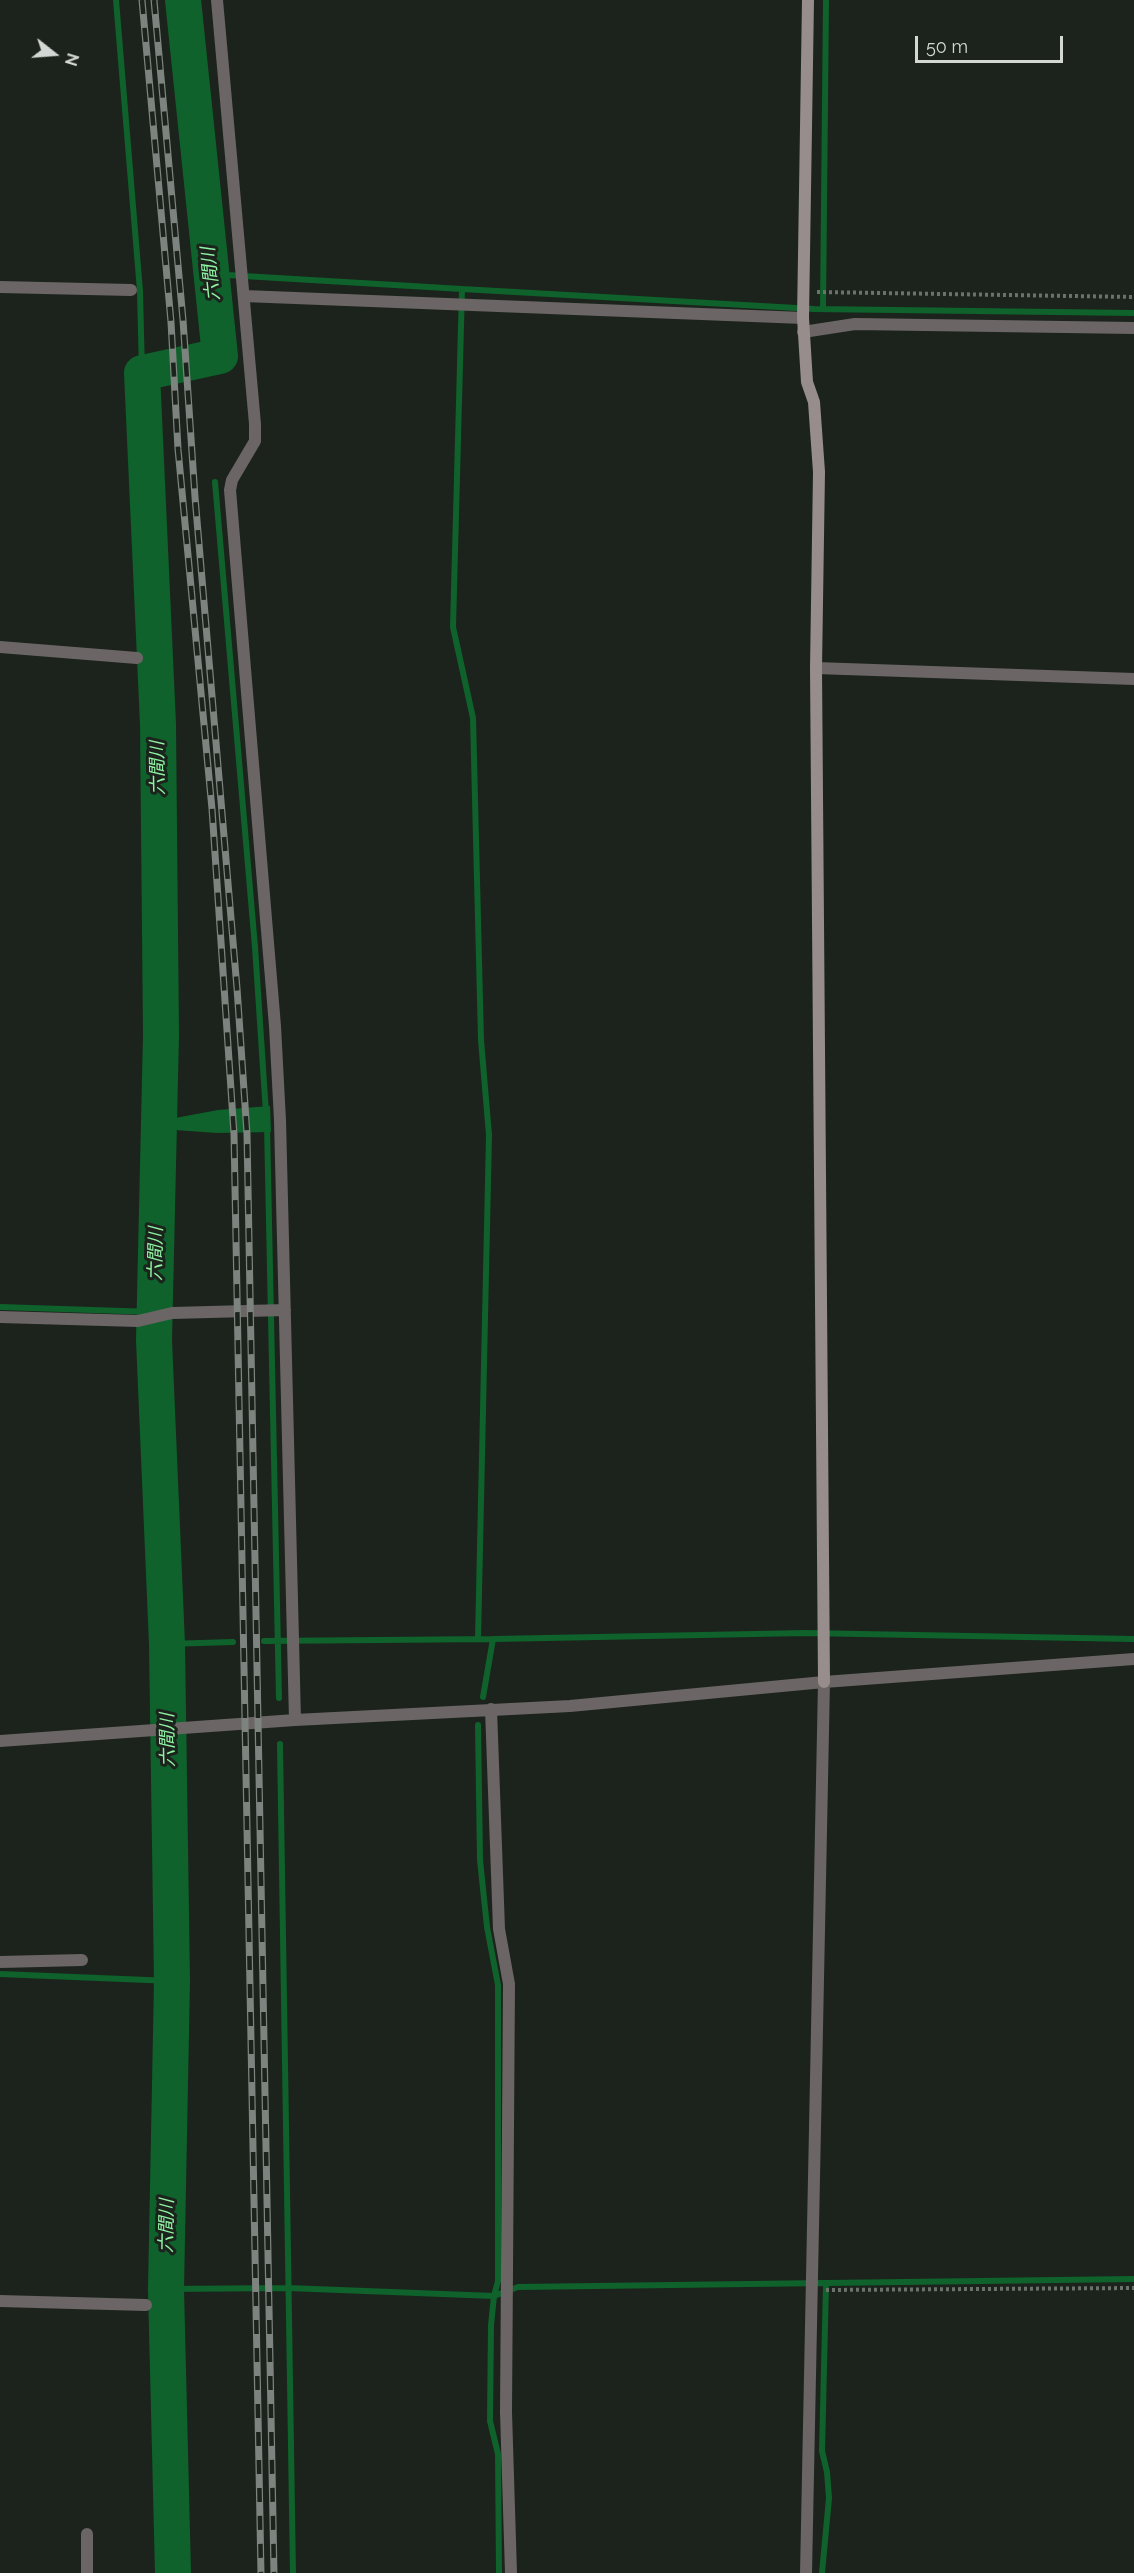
<!DOCTYPE html>
<html>
<head>
<meta charset="utf-8">
<style>
  body { margin:0 }
  #map { position:relative; width:1134px; height:2573px; overflow:hidden; background:#1b231c; font-family:Raleway,sans-serif }
  canvas { display:block }
  .north { position:absolute; left:24px; top:24px; width:60px; height:60px; -webkit-text-stroke:4px #1b231c; paint-order:stroke; rotate:107deg; font-size:16px; font-weight:700; line-height:24px; text-align:center; color:#d3d8d4 }
  .north::after { content:''; display:block; margin:auto; width:21px; height:27px; background:#d3d8d4; clip-path:polygon(50% 0,100% 100%,50% 72%,0 100%) }
  .scale { position:absolute; left:915px; top:36px; width:148px; height:27px; box-sizing:border-box; border:3px solid #d3d8d4; border-top:0; padding-left:8px; font-size:18px; line-height:21px; white-space:nowrap; color:#d3d8d4; -webkit-text-stroke:4px #1b231c; paint-order:stroke }
</style>
</head>
<body>
<div id="map">
<canvas width="1134" height="2573"></canvas>
<div class="north">N</div>
<div class="scale">50 m</div>
</div>
<script>
const g = document.querySelector('canvas').getContext('2d');
g.lineJoin = 'round';
function fillPath(path, color) { g.fillStyle = color; g.fill(path, 'evenodd'); }
const shape = rows => new Path2D(rows.map(r => 'M' + r).join(''));
function trace(path, color, width, dash) { g.strokeStyle = color; g.lineWidth = width; g.lineCap = dash ? 'butt' : 'round'; g.setLineDash(dash || []); g.stroke(path); }
function write(font, color, halo, rows, align = 'center') {
  g.font = font + ' Raleway,"Noto Sans JP",sans-serif'; g.lineWidth = 6; g.setLineDash([]); g.textBaseline = 'middle'; g.strokeStyle = halo; g.fillStyle = color; for (const [text, x, y, turn = 0] of rows) {
    g.save(); g.translate(x, y); g.rotate((+turn || 0) * Math.PI / 180); g.textAlign = isNaN(turn) ? turn : align; if (halo) g.strokeText(text, 0, 0); g.fillText(text, 0, 0); g.restore();
  }
}
fillPath(shape([
  [270,1106,271,1132,217,1133,175,1130,175,1118,218,1110]
]), '#0f622b');
trace(shape([
  [116,0,140,291,142,373],
  [210,274,462,289,453,627,473,718,481,1040,489,1135,478,1639],
  [462,289,814,309,1134,313],
  [823,309,826,0],
  [215,482,255,947,266,1113],
  [159,1124,182,1123],
  [267,1126,279,1698],
  [0,1307,154,1312],
  [493,1639,806,1633,1134,1639],
  [264,1641,493,1639,483,1697],
  [167,1644,233,1642],
  [478,1725,480,1860,487,1927,498,1985,498,2281,494,2296,491,2325,490,2421,498,2454,499,2573],
  [280,1744,293,2573],
  [0,1974,172,1981],
  [166,2289,288,2288,494,2296,518,2287,1134,2279],
  [822,2573,829,2498,827,2472,822,2451,826,2285]
]), '#0f622b', 6);
trace(shape([
  [173,2573,166,2289,172,1981,167,1644,154,1340,161,1035,158,724,142,373,220,356,183,0]
]), '#0f622b', 36);
trace(shape([
  [817,292,1134,297],
  [826,2290,1134,2288]
]), '#6b726c', 4, [3, 3]);
trace(shape([
  [217,0,255,424,255,441,232,480,230,490,275,1026,280,1120,295,1720],
  [0,287,131,290],
  [244,296,803,318],
  [803,332,855,324,1134,328],
  [0,647,137,658],
  [816,668,1134,679],
  [0,1317,138,1321,172,1313,285,1310],
  [491,1709,499,1929,509,1984,506,2412,511,2573],
  [0,1741,295,1720,570,1706,824,1682,1134,1659],
  [0,1962,82,1960],
  [0,2301,146,2305],
  [87,2573,87,2534],
  [806,2573,824,1682]
]), '#6b6565', 12);
trace(shape([
  [808,0,803,318,807,382,814,402,819,472,816,668,824,1682]
]), '#968d8c', 12);
const rail = shape([
  [142,0,171,322,178,449,212,809,234,1134,261,2573],
  [154,0,183,320,195,497,237,988,247,1134,274,2573]
]);
trace(rail, '#7d837e', 7);
trace(rail, '#1b231c', 4.5, [14]);
write('italic 18px', '#91f4a5', '#1b231c', [
  ["六間川",211,274,-96],
  ["六間川",158,768,-91],
  ["六間川",156,1254,-89],
  ["六間川",168,1740,-91],
  ["六間川",167,2226,-89]
]);
</script>
</body>
</html>
